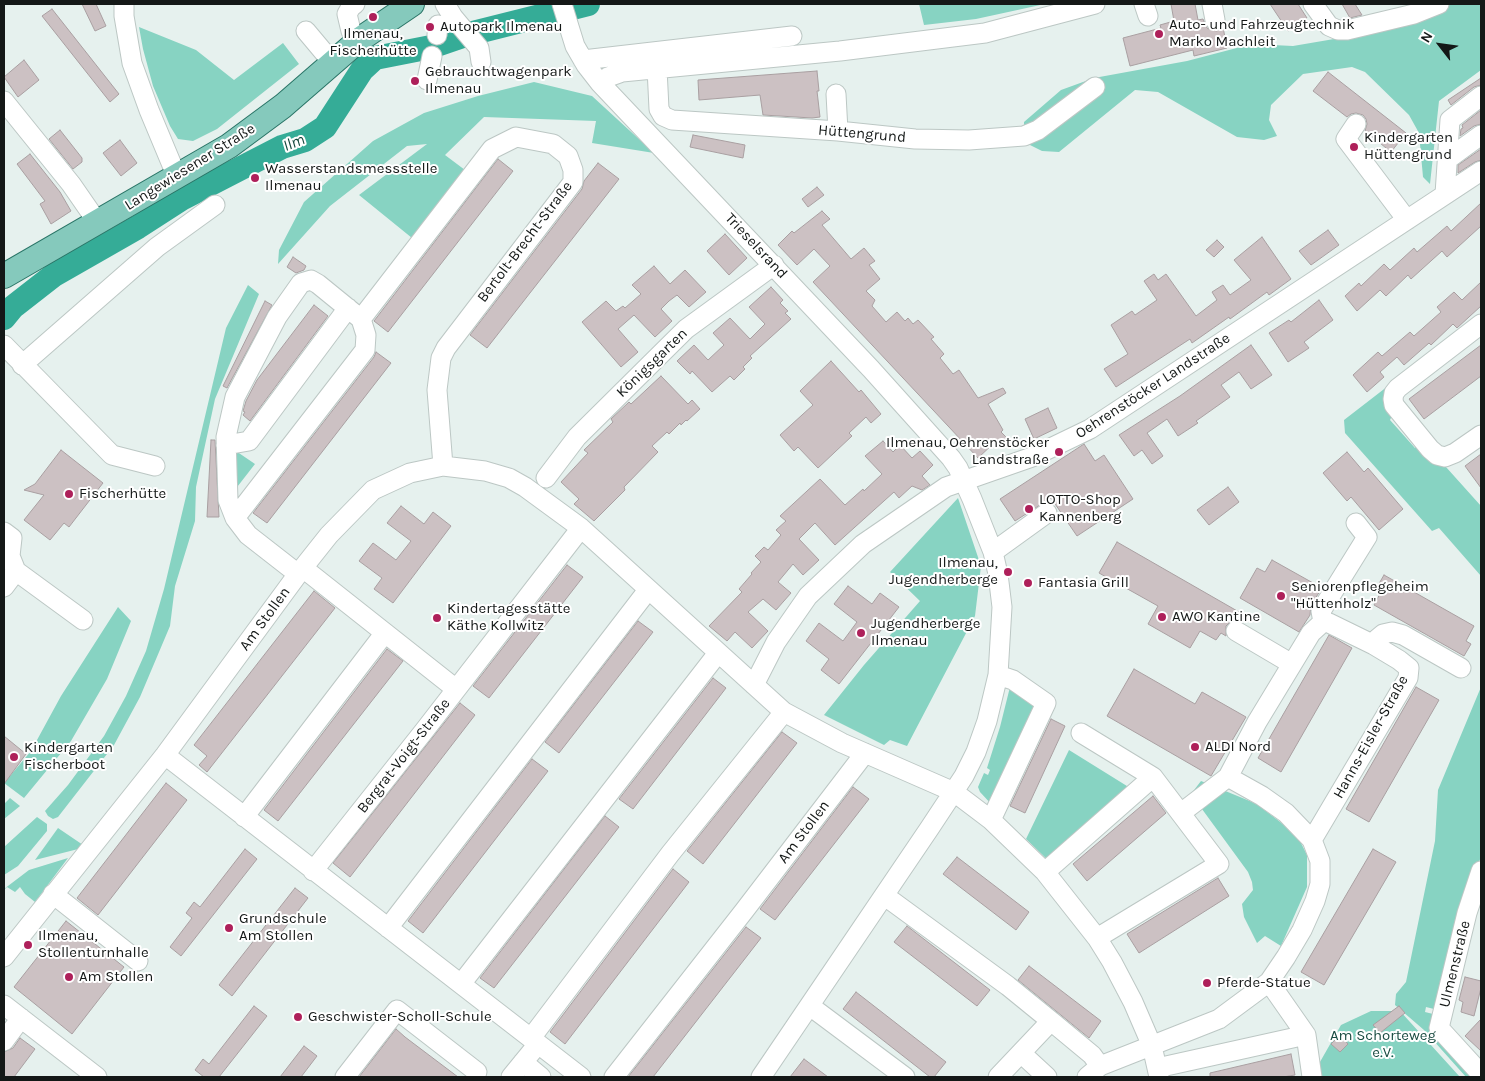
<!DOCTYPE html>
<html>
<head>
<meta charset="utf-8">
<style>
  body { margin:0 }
  #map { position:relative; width:1485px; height:1081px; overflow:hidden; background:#e6f1ee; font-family:Karla,sans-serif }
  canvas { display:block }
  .frame { position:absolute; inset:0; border:5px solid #141817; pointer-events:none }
  .north { position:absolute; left:1415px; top:20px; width:50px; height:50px; -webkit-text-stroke:4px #fff; paint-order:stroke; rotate:300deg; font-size:14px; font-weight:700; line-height:20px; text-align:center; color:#141817 }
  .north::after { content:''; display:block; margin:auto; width:18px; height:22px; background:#141817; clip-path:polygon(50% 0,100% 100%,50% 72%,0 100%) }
</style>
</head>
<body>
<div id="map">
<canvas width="1485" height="1081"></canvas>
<div class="frame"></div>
<div class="north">N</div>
</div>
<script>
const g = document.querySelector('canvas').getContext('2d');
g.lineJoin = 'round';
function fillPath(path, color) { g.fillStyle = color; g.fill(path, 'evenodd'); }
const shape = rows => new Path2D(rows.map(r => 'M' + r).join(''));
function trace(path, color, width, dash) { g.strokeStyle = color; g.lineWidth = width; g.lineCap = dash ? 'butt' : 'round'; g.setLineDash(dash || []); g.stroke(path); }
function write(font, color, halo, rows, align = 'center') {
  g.font = font + ' Karla,sans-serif'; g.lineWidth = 4; g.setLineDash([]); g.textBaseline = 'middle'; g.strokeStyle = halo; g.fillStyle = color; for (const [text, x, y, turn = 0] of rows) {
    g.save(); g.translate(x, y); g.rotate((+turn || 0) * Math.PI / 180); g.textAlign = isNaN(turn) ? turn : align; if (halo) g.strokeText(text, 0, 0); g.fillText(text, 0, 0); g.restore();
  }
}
fillPath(shape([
  [919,4,1045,4,976,19,924,25],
  [1451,4,1481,4,1481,70,1439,101,1430,184,1423,177,1419,133,1409,115,1365,72,1352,67,1303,74,1271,105,1269,120,1277,136,1264,140,1237,137,1158,92,1135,90,1059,152,1042,151,1024,142,1024,122,1061,90,1094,78,1187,61,1252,44,1293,46,1381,31,1431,14],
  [139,27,196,50,234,80,283,43,299,64,217,129,193,141,178,139,170,126,153,86,143,49],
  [534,82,592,96,654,153,592,143,596,121,484,117,445,155,465,170,412,238,359,195,427,144,407,146,330,206,278,264,279,250,304,202,373,141,424,113,478,96],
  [248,285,259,294,215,399,196,487,195,521,175,586,170,626,140,697,114,745,58,817,53,819,48,816,45,811,68,785,104,736,126,696,146,651,164,589,226,328],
  [1388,386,1394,411,1390,420,1415,448,1419,441,1437,457,1481,506,1481,576,1439,528,1432,531,1345,433,1344,420],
  [233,449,255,464,234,491],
  [958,498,981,566,975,616,907,746,890,740,884,745,824,715,864,665,920,601,890,572],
  [118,607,131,621,107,679,71,741,24,798,4,783,31,751,61,696],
  [1010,687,1039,705,993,806,980,792,978,787,984,773,988,775,990,770,987,768,1000,727],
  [1481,687,1481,856,1463,914,1438,1010,1426,1007,1425,1012,1437,1015,1477,1077,1466,1077,1424,1030,1395,1005,1396,994,1406,982,1435,841,1438,790],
  [1069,750,1135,791,1051,863,1026,839],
  [1201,781,1257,804,1284,825,1300,841,1307,855,1307,887,1281,946,1265,936,1257,943,1244,917,1242,904,1253,890,1252,882,1248,872,1191,794],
  [10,798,20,806,4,819,4,804],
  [37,817,47,824,47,831,18,866,4,875,4,847],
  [58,828,86,847,35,860],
  [68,858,35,902,25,894,20,887,15,892,7,887,4,890,4,889,29,870],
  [1371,1011,1400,1011,1460,1077,1323,1077,1316,1069,1341,1025]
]), '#87d3c2');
trace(shape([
  [4,318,13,307,54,275,138,227,183,198,282,147,305,140,325,127,362,70,375,58,431,47,469,34,588,4]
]), '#35ac97', 24);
const building = shape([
  [82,4,96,4,106,26,95,31,82,4],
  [1171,4,1195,4,1198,20,1203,19,1207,28,1211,30,1217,31,1223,27,1227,48,1194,56,1193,50,1130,66,1123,38,1161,28,1160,25,1174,21,1171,4],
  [1270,4,1298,4,1307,18,1288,31,1270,4],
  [1342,4,1355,4,1362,15,1350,18,1342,4],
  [52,9,119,94,110,102,42,16,52,9],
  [24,60,39,80,18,97,4,77,24,60],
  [817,71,819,91,817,91,820,117,812,118,763,115,760,95,699,100,698,80,817,71],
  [1328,72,1406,133,1391,152,1365,131,1367,124,1366,119,1363,115,1356,113,1351,114,1347,117,1313,91,1328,72],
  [1481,78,1481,85,1474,87,1451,105,1448,100,1481,78],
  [1481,110,1481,124,1474,126,1460,136,1461,129,1463,128,1462,125,1481,110],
  [60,130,82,158,82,162,73,169,49,139,60,130],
  [693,135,745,145,743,158,690,147,693,135],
  [120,140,137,163,121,176,103,153,120,140],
  [1481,149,1481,160,1475,162,1458,173,1458,165,1481,149],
  [30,154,60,192,71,211,51,224,40,204,45,201,17,164,30,154],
  [498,159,513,171,388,332,374,321,498,159],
  [598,163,619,179,487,348,470,335,582,189,584,181,598,163],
  [817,187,824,195,808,207,802,199,817,187],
  [1481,203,1481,226,1447,257,1442,251,1411,279,1408,275,1386,296,1380,290,1357,311,1345,296,1359,283,1361,286,1384,264,1390,270,1414,248,1417,252,1447,226,1451,231,1481,203],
  [822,211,830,219,822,225,851,259,864,248,875,261,869,265,880,279,866,291,875,300,872,306,886,322,897,312,905,321,908,318,913,324,918,320,934,337,931,339,944,354,940,358,953,374,959,370,978,398,1003,388,1006,393,988,404,1003,430,1001,432,1008,439,999,447,995,442,978,458,813,282,830,266,814,249,797,265,778,245,792,231,794,233,822,211],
  [1328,230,1339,245,1311,265,1299,251,1328,230],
  [725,234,747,258,729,275,707,251,725,234],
  [1262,237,1291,279,1269,295,1267,292,1230,319,1229,317,1192,343,1190,339,1116,387,1104,369,1128,354,1111,325,1132,311,1135,315,1157,300,1144,281,1154,274,1158,280,1166,274,1196,316,1217,300,1212,292,1223,285,1230,295,1251,280,1234,260,1262,237],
  [1217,240,1224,247,1214,257,1206,250,1217,240],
  [293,257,306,266,304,270,296,273,287,267,293,257],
  [654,266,670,284,685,270,706,292,689,307,677,295,669,301,661,309,672,321,655,337,634,315,618,329,638,352,621,367,582,322,606,301,616,311,623,306,625,308,641,294,632,285,654,266],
  [1481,282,1481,306,1457,328,1453,324,1431,345,1429,343,1404,365,1397,357,1380,372,1384,377,1367,392,1353,375,1378,352,1382,356,1410,332,1414,336,1441,312,1437,307,1454,292,1462,300,1481,282],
  [771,287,783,300,780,303,788,311,785,313,791,319,750,356,752,358,743,367,745,369,734,380,730,376,712,392,692,371,690,374,677,361,694,345,708,360,724,345,713,333,730,318,750,339,765,324,749,307,771,287],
  [1319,300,1333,320,1304,342,1309,348,1288,362,1269,333,1289,320,1291,322,1319,300],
  [265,301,272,305,227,388,223,386,265,301],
  [314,305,328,316,250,421,243,415,245,412,243,411,246,401,257,380,314,305],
  [1251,345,1272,375,1251,389,1239,372,1221,385,1230,397,1196,421,1198,423,1178,436,1167,419,1147,433,1163,456,1152,464,1142,450,1134,456,1119,435,1180,396,1251,345],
  [1481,345,1481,376,1424,419,1409,399,1481,345],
  [376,352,391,363,267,523,253,513,374,357,376,352],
  [831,361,859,392,861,390,881,414,871,423,866,417,849,433,852,436,818,468,798,447,794,451,780,435,813,405,800,391,831,361],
  [661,376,688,404,692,400,700,409,687,421,686,420,681,425,680,423,669,434,667,432,652,446,658,452,624,487,625,490,594,521,574,504,579,499,561,482,588,453,584,450,613,422,611,419,629,402,631,404,661,376],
  [1048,408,1057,428,1034,439,1025,419,1048,408],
  [211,440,215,440,219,517,207,517,211,440],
  [883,441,893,452,900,445,912,458,920,451,933,465,922,476,930,485,922,490,912,486,899,498,894,492,835,545,815,523,799,539,819,560,803,575,793,564,778,582,791,593,776,610,763,599,748,612,768,631,752,648,735,632,727,641,709,626,742,592,739,589,752,574,751,573,761,562,755,556,764,547,768,550,781,535,776,530,786,521,780,516,820,479,845,505,863,489,864,491,882,474,865,456,883,441],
  [1084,444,1095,461,1104,455,1133,499,1077,536,1051,498,1015,521,1000,499,1084,444],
  [61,450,103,483,69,527,64,523,50,540,24,520,44,495,24,490,35,484,61,450],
  [1347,452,1364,472,1368,468,1403,509,1379,530,1351,497,1347,501,1323,473,1347,452],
  [1481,454,1481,488,1465,466,1481,454],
  [1228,487,1239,502,1209,525,1197,510,1228,487],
  [401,506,424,524,433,512,451,526,393,603,374,589,382,578,359,561,373,543,396,560,411,541,387,523,401,506],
  [1117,542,1239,612,1235,620,1230,622,1226,626,1226,636,1221,633,1216,640,1200,631,1190,648,1148,624,1158,606,1099,573,1117,542],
  [1272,560,1322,588,1311,605,1310,615,1299,632,1240,598,1257,568,1265,572,1272,560],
  [567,565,583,577,489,698,473,686,567,565],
  [1384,575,1474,626,1466,641,1471,644,1464,656,1374,605,1382,590,1377,587,1384,575],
  [848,586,872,604,880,593,899,607,839,684,821,670,829,659,806,641,819,623,843,641,857,622,834,604,848,586],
  [314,591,335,608,207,772,199,765,207,756,194,745,314,591],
  [638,621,653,632,559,753,545,742,638,621],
  [1329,635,1352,648,1281,772,1258,758,1329,635],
  [387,649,403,661,278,821,264,810,387,649],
  [1134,669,1195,704,1202,692,1246,717,1211,776,1107,716,1134,669],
  [713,678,726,688,633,809,619,799,713,678],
  [1416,687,1439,700,1369,822,1346,809,1416,687],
  [460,703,475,715,350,877,333,863,460,703],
  [1051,719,1065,726,1025,813,1010,806,1051,719],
  [782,732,797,743,703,864,687,851,782,732],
  [4,736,26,754,4,784,4,736],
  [532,759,548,771,423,933,408,921,532,759],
  [166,783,187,800,98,915,77,898,166,783],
  [853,787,869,799,775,920,760,909,853,787],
  [1153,796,1166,813,1087,881,1073,864,1153,796],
  [605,816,619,827,494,988,480,978,605,816],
  [245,849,257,859,181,956,170,947,192,918,186,913,194,902,200,907,245,849],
  [1373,849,1396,862,1324,985,1301,972,1373,849],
  [957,857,1029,912,1016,930,943,874,957,857],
  [673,869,689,882,565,1044,550,1032,673,869],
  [1218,878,1229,896,1139,953,1127,934,1218,878],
  [295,888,308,898,232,996,219,985,295,888],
  [66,921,124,967,72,1034,14,987,66,921],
  [907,926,990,990,977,1006,894,942,907,926],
  [746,927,761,938,653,1077,628,1077,746,927],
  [1029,966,1101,1021,1089,1038,1018,980,1029,966],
  [1465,977,1481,981,1481,988,1474,1016,1461,1012,1463,1002,1459,1000,1465,977],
  [856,992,946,1062,934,1077,930,1077,843,1009,856,992],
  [254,1006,267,1016,219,1077,204,1077,195,1070,203,1059,209,1064,254,1006],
  [1399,1006,1405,1013,1380,1033,1373,1025,1399,1006],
  [1481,1019,1481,1051,1465,1036,1481,1019],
  [396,1029,405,1037,458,1077,359,1077,396,1029],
  [1340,1035,1348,1044,1340,1052,1331,1044,1340,1035],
  [20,1038,35,1049,14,1077,4,1077,4,1052,13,1048,20,1038],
  [304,1046,317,1056,301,1077,280,1077,304,1046],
  [1291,1054,1295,1075,1283,1077,1210,1077,1210,1073,1291,1054],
  [804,1059,828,1077,790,1077,804,1059]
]);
fillPath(building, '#ccc1c3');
trace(building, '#a99fa1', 1);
const minor = shape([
  [124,4,124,16,132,63,149,110,177,177],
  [355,4,351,7,347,14,351,31,359,40],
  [445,4,453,17,479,48,481,62],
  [562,4,575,46,586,65,600,83,871,369,951,458,958,468,972,499,993,552,998,574,1002,607,998,675,987,721,976,752,964,776,929,829,761,1077],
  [1144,4,1148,16],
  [1212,4,1215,20],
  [1313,4,1329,26,1338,30,1347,30,1414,14,1439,4],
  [306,31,332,62],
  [437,35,438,25],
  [583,60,792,36],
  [657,68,659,109,663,116,672,120,838,131,915,139,969,140,1024,136,1038,130,1095,87],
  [427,80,432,56],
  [600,83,608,77,622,72,840,51,985,33,1095,4],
  [836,94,838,131],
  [4,101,71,184,98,223],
  [1356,124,1346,139,1407,220],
  [1448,159,1481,135],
  [1445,194,1450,120,1481,96],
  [1481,324,1398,388,1394,393,1393,399,1394,405,1430,449,1437,455,1445,457,1455,453,1481,435],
  [4,345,112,455,155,466],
  [22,365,157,247,215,205],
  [226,445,249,441,348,308],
  [546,478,577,437,686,329,774,265],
  [235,518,365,350,366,335,361,319,492,149,516,137,553,144,568,156,573,170,573,182,446,348,441,358,437,390,443,466],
  [4,532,12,538,10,556,16,571],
  [993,552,1047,513],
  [303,568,456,689],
  [298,574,248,535,235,518,228,500,226,437,235,397,277,317,301,283,311,280,318,284,361,319],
  [4,587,16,571,83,620],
  [1323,622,1321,611,1367,537,1356,523],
  [1236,631,1292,664],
  [1374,645,1377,639,1383,634,1392,632,1403,635,1461,668],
  [754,685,776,642,808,596,863,544,946,487,1032,457,1090,429,1481,171],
  [1081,733,1153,777,1219,864,1097,938],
  [165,755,581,1077],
  [1181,813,1228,777,1257,722,1311,633,1323,622,1329,623,1374,645,1399,660,1409,668,1408,678,1312,840],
  [244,817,384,634],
  [991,820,1046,703,1013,680,998,675],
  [313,871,424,731,581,528],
  [1481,871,1467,913,1439,1028,1481,1074],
  [1045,872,1153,777],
  [53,894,138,961],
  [885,896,1008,986,1051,1021],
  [388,928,648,590],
  [4,957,165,755,298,574,329,535,373,490,410,473,443,466,485,471,509,478,525,487,581,528,784,712,842,743,954,792,991,820,1045,872,1097,938,1112,962,1133,1002,1152,1046,1159,1077],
  [1269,982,1306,1035,1312,1077],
  [461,984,718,653],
  [4,1005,97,1077],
  [810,1006,905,1077],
  [531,1038,670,854,784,712],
  [4,1041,21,1018],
  [1021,1053,1047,1077],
  [523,1062,541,1077],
  [1157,1068,1306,1035],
  [345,1077,397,1010,477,1072],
  [511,1077,538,1044],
  [614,1077,744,911,865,753],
  [998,1077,1051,1021,1092,1055,1100,1066],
  [1087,1077,1100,1066,1219,1019,1269,982,1286,957,1302,930,1315,901,1320,884,1320,861,1312,840,1286,813,1262,796,1228,777]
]);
const major = shape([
  [4,276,229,146,283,106,359,40,412,4]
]);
trace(minor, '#bcc7c4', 21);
trace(major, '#297466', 26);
trace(minor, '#fff', 19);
trace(major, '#85c9bc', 24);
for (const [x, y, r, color] of [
  [373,17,5,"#ae205a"],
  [430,27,5,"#ae205a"],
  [1159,34,5,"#ae205a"],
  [415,81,5,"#ae205a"],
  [1354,147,5,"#ae205a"],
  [255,178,5,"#ae205a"],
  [1059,452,5,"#ae205a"],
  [69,494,5,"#ae205a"],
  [1029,509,5,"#ae205a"],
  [1008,572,5,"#ae205a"],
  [1028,583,5,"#ae205a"],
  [1281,596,5,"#ae205a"],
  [1162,617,5,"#ae205a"],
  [437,618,5,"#ae205a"],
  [861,633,5,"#ae205a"],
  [1195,747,5,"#ae205a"],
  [14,757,5,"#ae205a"],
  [229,928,5,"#ae205a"],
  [28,945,5,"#ae205a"],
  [69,977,5,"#ae205a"],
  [1207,983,5,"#ae205a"],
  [298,1017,5,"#ae205a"]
]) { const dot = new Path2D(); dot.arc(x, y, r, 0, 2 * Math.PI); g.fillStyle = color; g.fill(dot); trace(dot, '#fff', 2); }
write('15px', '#141817', '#fff', [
  ["Auto- und Fahrzeugtechnik",1169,25],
  ["Marko Machleit",1169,42],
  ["Autopark Ilmenau",440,27],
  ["Ilmenau,",373,34,"center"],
  ["Fischerhütte",373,51,"center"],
  ["Gebrauchtwagenpark",425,72],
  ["Ilmenau",425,89],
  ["Kindergarten",1364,138],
  ["Hüttengrund",1364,155],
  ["Wasserstandsmessstelle",265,169],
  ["Ilmenau",265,186],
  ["Ilmenau, Oehrenstöcker",1049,443,"right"],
  ["Landstraße",1049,460,"right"],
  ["Fischerhütte",79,494],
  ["LOTTO-Shop",1039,500],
  ["Kannenberg",1039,517],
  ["Ilmenau,",998,563,"right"],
  ["Jugendherberge",998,580,"right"],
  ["Fantasia Grill",1038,583],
  ["Seniorenpflegeheim",1291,587],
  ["\"Hüttenholz\"",1291,604],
  ["Kindertagesstätte",447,609],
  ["Käthe Kollwitz",447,626],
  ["AWO Kantine",1172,617],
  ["Jugendherberge",871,624],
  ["Ilmenau",871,641],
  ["ALDI Nord",1205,747],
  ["Kindergarten",24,748],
  ["Fischerboot",24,765],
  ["Grundschule",239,919],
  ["Am Stollen",239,936],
  ["Ilmenau,",38,936],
  ["Stollenturnhalle",38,953],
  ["Am Stollen",79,977],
  ["Pferde-Statue",1217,983],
  ["Geschwister-Scholl-Schule",308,1017]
], 'left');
write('15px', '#141817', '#fff', [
  ["Hüttengrund",862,134,5],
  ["Langewiesener Straße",190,167,-32],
  ["Bertolt-Brecht-Straße",525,242,-53],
  ["Trieselsrand",756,246,47],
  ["Königsgarten",652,363,-44],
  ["Oehrenstöcker Landstraße",1153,386,-33],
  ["Am Stollen",265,619,-54],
  ["Hanns-Eisler-Straße",1371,737,-61],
  ["Bergrat-Voigt-Straße",404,756,-52],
  ["Am Stollen",804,832,-53],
  ["Ulmenstraße",1455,964,-76]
]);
write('15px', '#1a4c42', '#fff', [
  ["Am Schorteweg",1383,1036],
  ["e.V.",1383,1053]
]);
write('italic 16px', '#13463c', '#fff', [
  ["Ilm",294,143,-22]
]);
</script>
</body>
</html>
